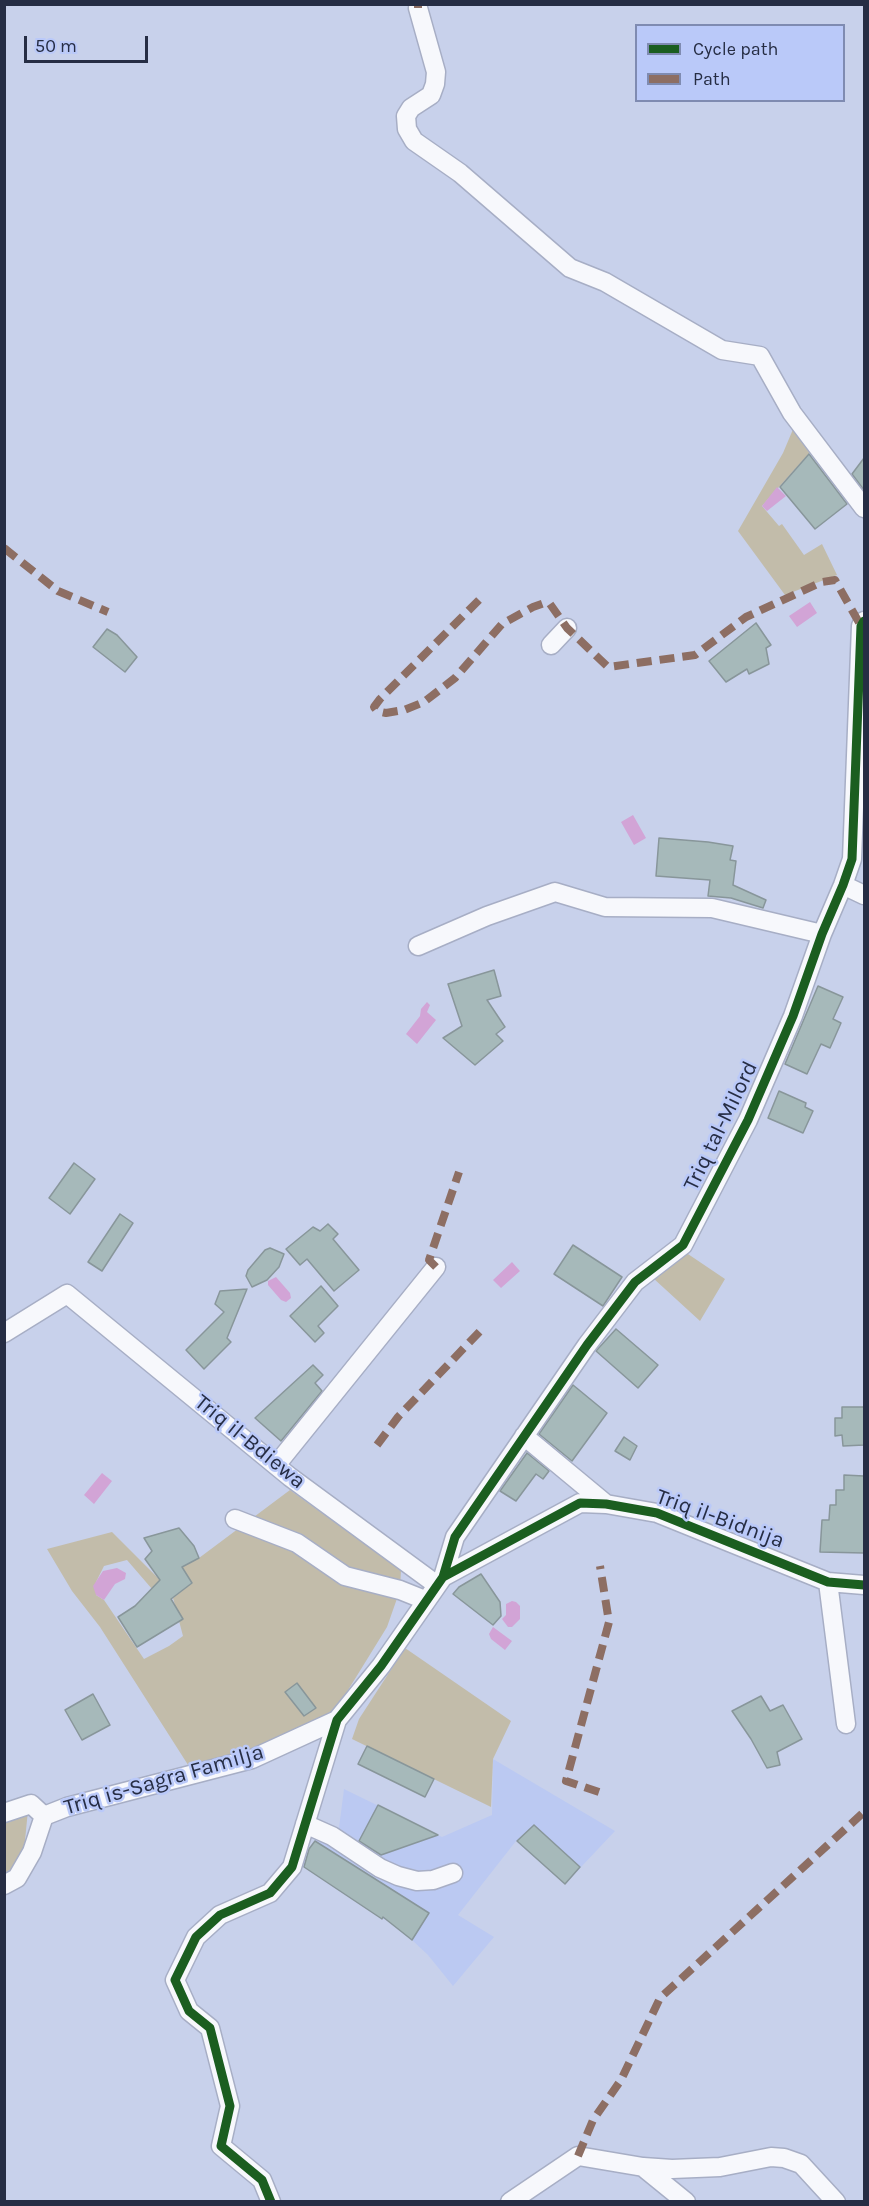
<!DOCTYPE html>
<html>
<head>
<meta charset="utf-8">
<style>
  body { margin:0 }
  #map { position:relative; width:869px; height:2206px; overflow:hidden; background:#c8d1eb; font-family:Karla,sans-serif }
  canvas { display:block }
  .frame { position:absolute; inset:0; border:6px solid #262d44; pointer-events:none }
  .legend { position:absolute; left:635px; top:24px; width:210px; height:78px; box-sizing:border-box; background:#bac9f9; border:2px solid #7f8bb1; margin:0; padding:8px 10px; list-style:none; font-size:18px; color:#262d44 }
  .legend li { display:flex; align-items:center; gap:12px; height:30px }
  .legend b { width:30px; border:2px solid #7f8bb1 }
  .scale { position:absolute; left:24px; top:36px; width:124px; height:27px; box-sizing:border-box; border:3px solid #262d44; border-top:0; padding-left:8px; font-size:18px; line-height:21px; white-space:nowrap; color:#262d44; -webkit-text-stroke:4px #bac9f9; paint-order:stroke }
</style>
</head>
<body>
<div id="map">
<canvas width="869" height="2206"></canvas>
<div class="frame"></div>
<ul class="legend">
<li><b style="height:8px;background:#1b5e20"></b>Cycle path</li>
<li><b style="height:8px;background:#8d6e63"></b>Path</li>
</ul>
<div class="scale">50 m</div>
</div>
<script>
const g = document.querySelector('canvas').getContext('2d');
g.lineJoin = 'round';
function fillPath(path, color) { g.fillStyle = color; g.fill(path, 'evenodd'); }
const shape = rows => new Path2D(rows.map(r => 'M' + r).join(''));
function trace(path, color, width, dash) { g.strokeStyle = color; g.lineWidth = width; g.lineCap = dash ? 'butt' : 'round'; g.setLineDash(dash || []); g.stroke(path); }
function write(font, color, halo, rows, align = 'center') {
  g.font = font + ' Karla,sans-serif'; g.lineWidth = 5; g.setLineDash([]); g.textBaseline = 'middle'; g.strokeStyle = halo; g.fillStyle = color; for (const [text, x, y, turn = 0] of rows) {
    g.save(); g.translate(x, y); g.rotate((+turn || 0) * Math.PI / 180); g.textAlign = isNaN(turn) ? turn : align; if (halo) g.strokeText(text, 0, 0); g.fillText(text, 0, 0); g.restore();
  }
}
fillPath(shape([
  [493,1759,615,1831,565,1884,516,1841,458,1915,494,1937,453,1986,428,1955,412,1940,392,1924,299,1864,316,1839,332,1836,339,1828,344,1789,442,1837,492,1815]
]), '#bbc9f2');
fillPath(shape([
  [794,427,813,449,762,506,779,526,782,524,804,555,822,544,837,575,785,595,738,531,783,453],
  [685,1252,725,1279,700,1321,653,1278],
  [290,1490,401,1570,400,1590,387,1627,337,1708,324,1719,239,1755,190,1768,100,1627,72,1591,47,1549,112,1532,160,1580,152,1589,127,1560,104,1566,96,1582,96,1595,104,1600,144,1659,169,1646,183,1636,173,1598,192,1583,182,1567,199,1558],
  [405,1648,511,1721,493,1759,491,1807,352,1739,359,1719],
  [28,1810,23,1861,5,1873,4,1815]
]), '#c2bcaa');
fillPath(shape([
  [777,487,786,496,767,511,762,506],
  [810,602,817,613,797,627,789,616],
  [633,815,646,838,634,845,621,822],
  [427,1002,430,1005,427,1012,436,1020,417,1044,406,1034,420,1016,421,1009],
  [512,1262,520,1271,501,1288,493,1280],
  [276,1277,290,1293,291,1298,286,1302,281,1300,268,1285,268,1281],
  [102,1473,112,1481,94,1504,84,1495],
  [117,1568,126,1573,125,1579,115,1584,104,1600,96,1595,93,1586,103,1571],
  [512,1601,516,1602,520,1606,520,1619,512,1627,508,1627,502,1619,506,1615,506,1604],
  [493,1627,512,1641,505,1650,491,1639,489,1634]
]), '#d2a4d6');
const building = shape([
  [809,454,847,504,815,529,780,487,809,454],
  [864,458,864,490,852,474,864,458],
  [756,623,771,645,766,648,769,664,749,674,747,669,726,682,709,661,756,623],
  [107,629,117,635,137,657,125,672,93,647,107,629],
  [659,838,708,842,733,846,730,860,736,861,733,885,766,900,763,908,731,898,708,896,710,880,656,876,659,838],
  [494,970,501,996,487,1000,505,1027,496,1034,503,1041,475,1065,443,1038,462,1026,448,984,494,970],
  [818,986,843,997,833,1019,841,1023,830,1048,821,1044,807,1074,785,1064,818,986],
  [779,1091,806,1103,805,1107,813,1111,803,1133,768,1118,779,1091],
  [74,1163,95,1179,70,1214,49,1198,74,1163],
  [120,1214,133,1223,102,1271,88,1262,120,1214],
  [328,1224,338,1234,333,1239,359,1270,334,1291,307,1259,300,1265,286,1249,313,1227,320,1231,328,1224],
  [573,1245,622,1277,603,1306,554,1274,573,1245],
  [270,1248,284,1254,279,1267,267,1280,252,1287,246,1276,248,1270,265,1250,270,1248],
  [321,1286,338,1306,318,1326,324,1333,315,1342,290,1316,321,1286],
  [247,1289,227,1338,231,1342,204,1369,186,1350,224,1312,215,1304,220,1291,247,1289],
  [616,1329,658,1365,638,1388,596,1351,616,1329],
  [313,1365,323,1375,315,1383,322,1391,281,1441,255,1418,313,1365],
  [573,1385,607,1413,572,1461,539,1434,573,1385],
  [842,1407,864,1407,864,1445,843,1446,842,1435,835,1436,835,1418,842,1418,842,1407],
  [624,1437,637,1446,630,1460,615,1451,624,1437],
  [527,1453,549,1471,543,1479,536,1474,516,1501,500,1491,527,1453],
  [844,1475,864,1476,864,1553,820,1552,822,1520,829,1520,830,1505,836,1505,836,1490,844,1490,844,1475],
  [179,1528,194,1546,199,1558,182,1567,192,1583,171,1599,183,1619,137,1647,118,1617,135,1606,160,1580,145,1559,152,1551,144,1538,179,1528],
  [481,1574,500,1602,501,1616,493,1625,453,1594,459,1587,481,1574],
  [297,1683,316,1708,304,1716,285,1692,297,1683],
  [93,1694,110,1725,82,1740,65,1710,93,1694],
  [761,1696,770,1711,783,1705,802,1739,777,1752,780,1765,767,1768,751,1739,732,1711,761,1696],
  [367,1746,434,1779,425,1797,358,1764,367,1746],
  [378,1805,438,1835,381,1855,359,1841,378,1805],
  [534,1825,580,1867,565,1884,517,1841,534,1825],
  [315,1841,429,1913,412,1940,383,1917,382,1919,304,1867,309,1849,315,1841]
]);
fillPath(building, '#a6b9ba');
trace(building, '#88969a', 1.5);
const minor = shape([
  [418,8,436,72,435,84,431,95,411,108,406,116,407,129,414,141,460,173,570,268,605,282,722,350,760,356,792,413,864,508],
  [551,645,567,628],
  [843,885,864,895],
  [418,946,487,916,555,892,605,907,712,908,822,934],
  [4,1333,67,1294,290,1477,437,1585],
  [524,1436,606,1504],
  [277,1464,436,1267],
  [235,1519,297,1543,345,1576,400,1590,425,1600],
  [443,1577,455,1537,587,1345,635,1282,683,1245,748,1120,793,1016,822,934,843,885,852,859,861,626,864,621],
  [828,1582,846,1724],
  [4,1813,31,1804,44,1816],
  [305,1824,332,1836,380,1868,398,1876,417,1881,433,1880,453,1873],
  [4,1885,17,1878,32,1852,44,1816,67,1807,252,1759,337,1720,381,1666,443,1577,580,1503,606,1504,657,1513,828,1582,864,1585],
  [643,2167,686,2202],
  [271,2202,262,2180,221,2146,230,2106,210,2028,189,2011,175,1980,196,1937,220,1915,270,1893,292,1867,337,1720],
  [510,2202,578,2156,643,2167,672,2169,720,2167,771,2157,784,2158,801,2164,836,2202]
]);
trace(minor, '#a7aec5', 21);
trace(minor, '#f7f8fc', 18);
trace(shape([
  [418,4,418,8],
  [4,548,58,591,108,612],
  [479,600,380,699,374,707,377,711,386,713,404,710,424,702,455,678,502,624,533,607,544,603,550,604,567,628,608,667,695,655,746,617,822,582,835,580,861,626],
  [436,1267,429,1260,459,1172],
  [377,1445,398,1417,485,1326],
  [599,1792,566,1781,609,1622,600,1566],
  [578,2156,593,2120,621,2080,660,1998,864,1812]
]), '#8d6e63', 8, [15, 8]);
trace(shape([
  [443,1577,455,1537,587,1345,635,1282,683,1245,748,1120,793,1016,822,934,843,885,852,859,861,626,864,621],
  [271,2202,262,2180,221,2146,230,2106,210,2028,189,2011,175,1980,196,1937,220,1915,270,1893,292,1867,337,1720,381,1666,443,1577,580,1503,606,1504,657,1513,828,1582,864,1585]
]), '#1b5e20', 9);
write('22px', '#262d44', '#bac9f9', [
  ["Triq tal-Milord",721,1126,-64],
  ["Triq il-Bdiewa",250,1442,39],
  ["Triq il-Bidnija",720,1519,20],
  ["Triq is-Sagra Familja",164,1780,-16]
]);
</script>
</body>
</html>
